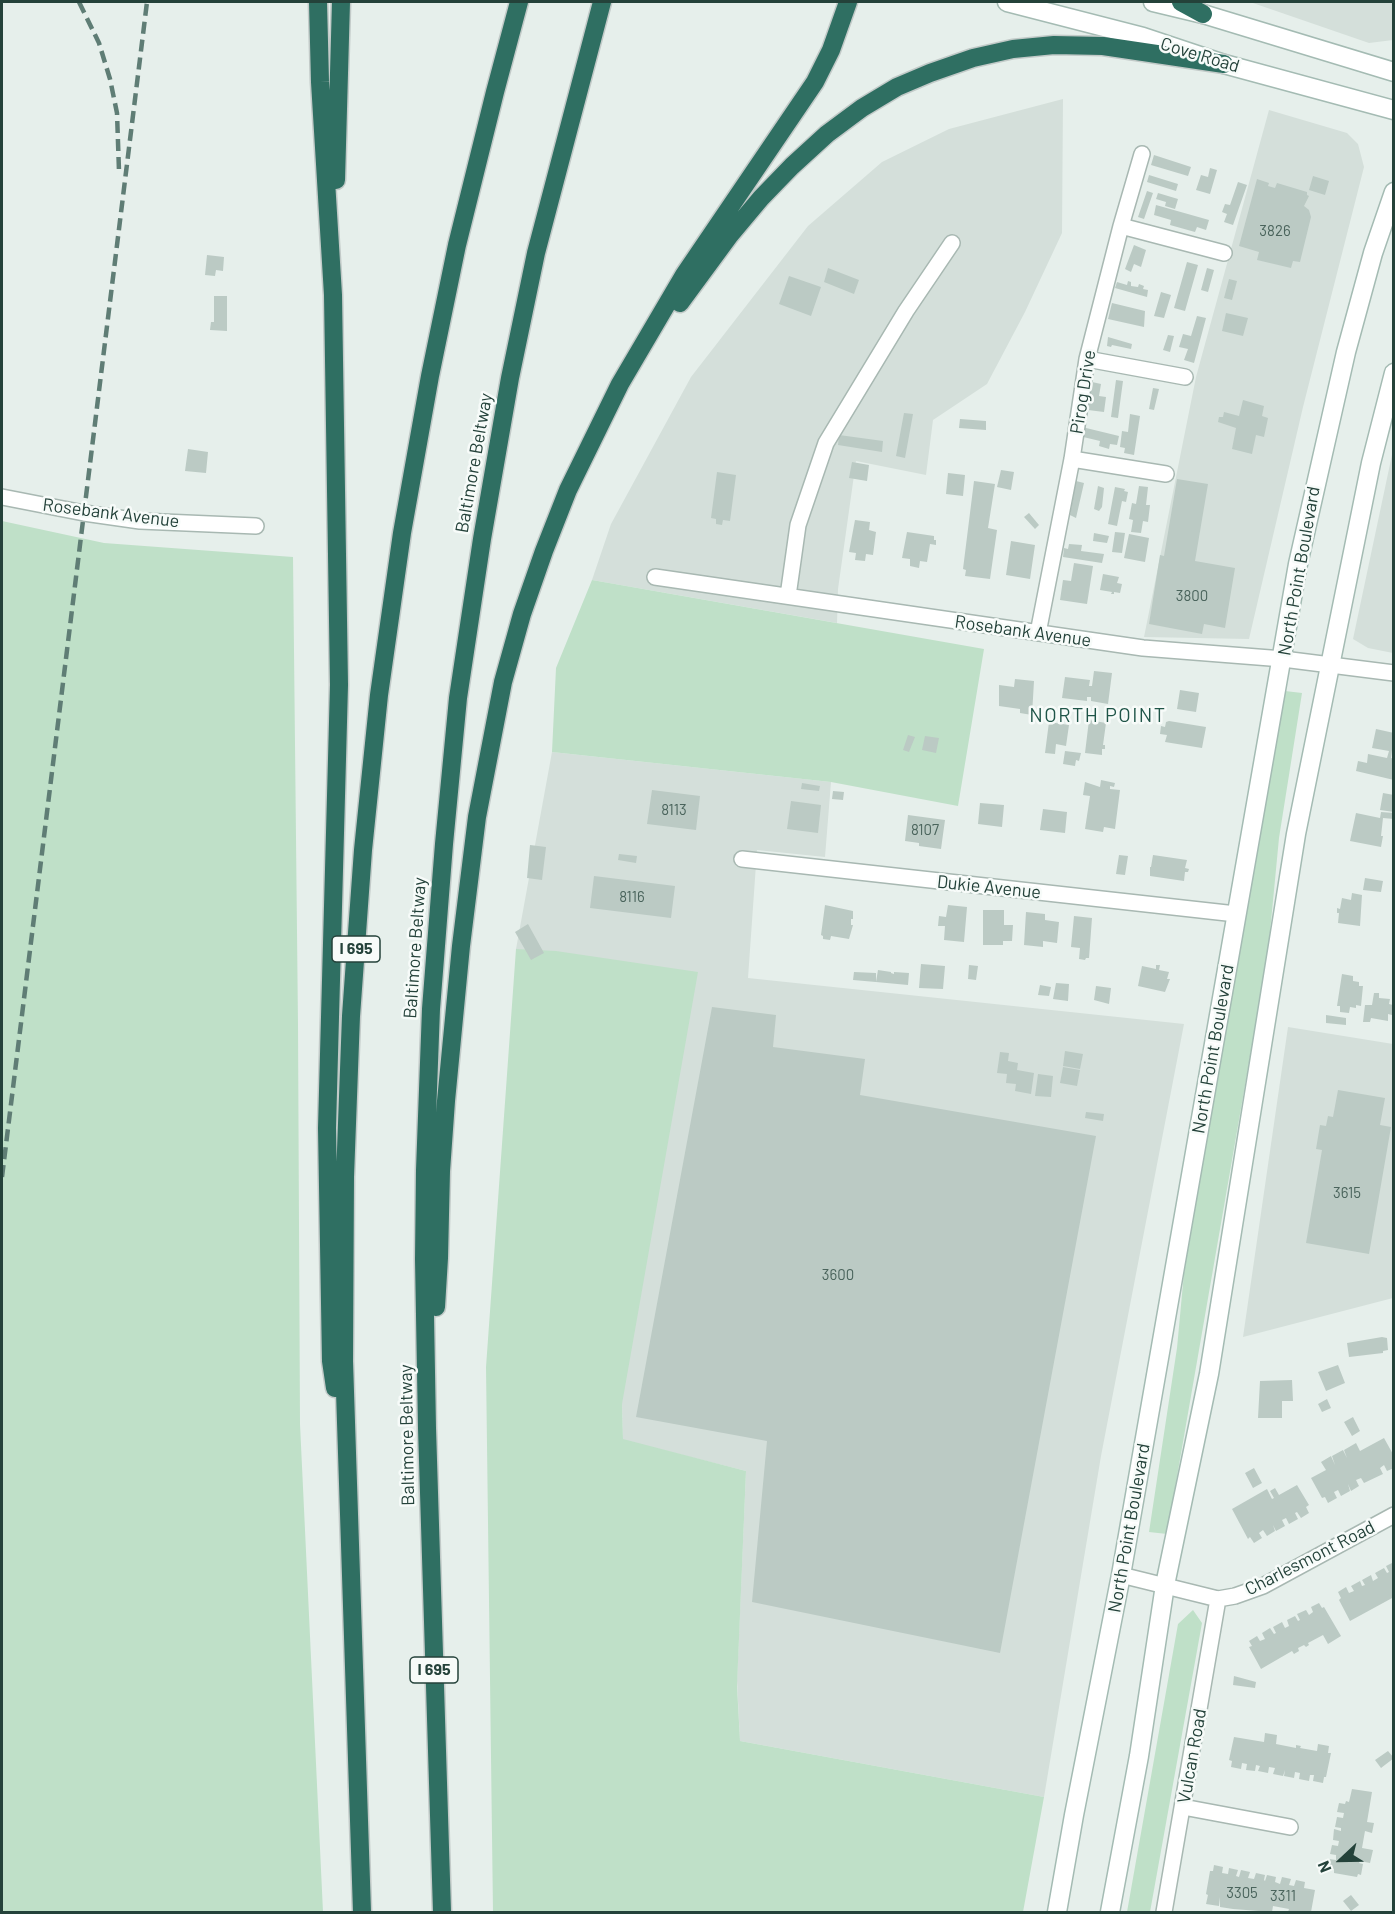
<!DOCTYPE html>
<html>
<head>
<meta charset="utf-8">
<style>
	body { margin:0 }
	#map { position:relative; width:1395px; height:1914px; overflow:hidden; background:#e6efeb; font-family:Barlow,sans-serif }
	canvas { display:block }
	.frame { position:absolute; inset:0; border:3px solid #24423a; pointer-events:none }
	.north { position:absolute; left:1311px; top:1830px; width:60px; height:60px; -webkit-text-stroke:4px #f7fbf9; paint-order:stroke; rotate:248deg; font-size:16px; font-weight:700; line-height:24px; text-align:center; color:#24423a }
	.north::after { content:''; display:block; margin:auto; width:21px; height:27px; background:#24423a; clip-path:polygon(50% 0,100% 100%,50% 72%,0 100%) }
</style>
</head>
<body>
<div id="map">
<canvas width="1395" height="1914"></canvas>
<div class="frame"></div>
<div class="north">N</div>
</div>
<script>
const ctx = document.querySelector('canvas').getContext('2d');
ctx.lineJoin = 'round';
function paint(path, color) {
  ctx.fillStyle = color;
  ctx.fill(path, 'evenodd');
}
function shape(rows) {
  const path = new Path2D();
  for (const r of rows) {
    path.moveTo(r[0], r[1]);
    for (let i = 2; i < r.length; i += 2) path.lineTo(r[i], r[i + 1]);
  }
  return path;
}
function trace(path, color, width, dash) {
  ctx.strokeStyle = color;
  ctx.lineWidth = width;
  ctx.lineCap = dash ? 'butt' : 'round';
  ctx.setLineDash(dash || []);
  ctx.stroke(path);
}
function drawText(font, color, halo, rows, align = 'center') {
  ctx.font = font + ' Barlow,sans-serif';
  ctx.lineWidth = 5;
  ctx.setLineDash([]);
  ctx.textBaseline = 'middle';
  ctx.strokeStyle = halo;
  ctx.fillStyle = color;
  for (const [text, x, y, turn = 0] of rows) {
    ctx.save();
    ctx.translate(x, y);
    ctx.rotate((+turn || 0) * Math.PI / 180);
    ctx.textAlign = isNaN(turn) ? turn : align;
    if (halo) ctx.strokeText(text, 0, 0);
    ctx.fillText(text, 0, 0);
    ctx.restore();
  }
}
const built = shape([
	[1250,2,1393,2,1393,40,1369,43],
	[1063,99,1062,233,1025,312,987,384,933,420,926,475,856,461,838,589,837,623,592,580,611,524,691,377,808,226,882,162,949,129],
	[1269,110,1347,133,1358,144,1364,167,1303,407,1249,639,1144,637,1196,377],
	[1393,450,1393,653,1368,648,1353,639],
	[552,752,831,782,825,857,757,850,748,978,1184,1024,1101,1456,1044,1797,740,1741,737,1681,746,1471,623,1440,622,1404,516,949],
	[1288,1027,1393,1044,1393,1298,1243,1337]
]);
const green = shape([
	[2,521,104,543,293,557,298,1025,300,1424,323,1912,2,1912],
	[592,580,984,649,958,806,831,782,552,752,556,668],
	[1285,691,1302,693,1279,838,1268,953,1167,1534,1149,1532,1177,1348,1184,1273],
	[516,949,556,951,698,972,622,1404,623,1439,746,1471,737,1686,740,1741,1044,1797,1023,1912,493,1912,486,1367],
	[1193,1610,1202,1623,1150,1912,1127,1912,1178,1624]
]);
const building = shape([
	[1154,155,1191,167,1188,176,1151,165],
	[1210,168,1217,170,1210,194,1196,190,1201,175,1208,177],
	[1149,175,1178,184,1176,191,1147,182],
	[1313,176,1329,181,1325,195,1309,190],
	[1257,179,1269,183,1268,186,1275,188,1277,183,1307,192,1307,195,1309,196,1304,206,1309,210,1311,217,1300,262,1293,261,1291,268,1257,260,1259,252,1239,246],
	[1238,182,1247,185,1233,225,1224,222,1227,214,1222,212,1225,204,1230,205],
	[1147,191,1153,193,1144,219,1138,217],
	[1158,193,1178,199,1175,209,1165,206,1166,202,1156,199],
	[1156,205,1209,220,1206,230,1197,227,1195,232,1170,225,1171,220,1154,215],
	[1134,245,1146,250,1141,267,1134,264,1131,272,1125,269],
	[207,255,224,257,223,271,216,270,215,276,205,275],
	[1187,262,1198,265,1185,311,1174,308],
	[828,268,859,280,854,294,824,282],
	[1207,268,1214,270,1208,292,1201,290],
	[789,276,821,287,811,316,779,304],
	[1229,279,1237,281,1232,300,1224,298],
	[1128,281,1131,282,1131,286,1138,287,1139,284,1144,286,1143,289,1148,290,1147,297,1115,288,1117,282,1127,285],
	[1161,292,1171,295,1164,318,1154,316],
	[214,296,227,296,227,331,210,330,211,322,214,322],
	[1112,303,1145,311,1144,327,1108,319],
	[1226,313,1248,318,1243,336,1222,331],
	[1197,316,1206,318,1194,363,1184,360,1188,349,1179,347,1183,334,1191,336],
	[1168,335,1174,336,1170,352,1163,350],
	[1108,337,1132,344,1131,349,1112,345,1111,347,1107,346],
	[1116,380,1123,381,1118,418,1111,417],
	[1092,382,1101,384,1099,396,1106,397,1104,412,1088,410],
	[1153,388,1159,389,1154,410,1149,409],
	[1243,400,1264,406,1262,416,1268,418,1264,437,1256,435,1252,454,1232,449,1236,428,1218,422,1219,417,1223,417,1224,412,1239,416],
	[904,413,913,414,905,458,896,456],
	[1130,414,1140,416,1134,455,1124,453,1125,448,1120,447,1122,431,1128,432],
	[960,419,986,421,986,430,959,428],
	[1082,427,1119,436,1117,445,1110,444,1109,449,1099,446,1100,441,1079,436],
	[839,435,883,441,882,452,838,445],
	[188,449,208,452,206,473,185,471],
	[852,462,869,465,867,481,849,478],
	[1001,470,1014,472,1011,490,997,487],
	[717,472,736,475,730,521,723,520,722,525,716,524,716,519,711,518],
	[948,473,965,475,963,496,946,494],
	[1177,479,1208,484,1195,561,1235,568,1225,628,1204,624,1202,634,1149,624,1160,555,1164,556],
	[974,481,995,484,988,528,997,530,990,579,965,576,966,570,963,569],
	[1076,481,1084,483,1076,518,1070,515],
	[1098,486,1104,488,1102,507,1099,511,1094,509],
	[1139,486,1148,487,1146,505,1150,505,1148,522,1143,521,1141,533,1131,532,1133,520,1129,519,1132,503,1136,504],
	[1115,487,1125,489,1124,491,1128,492,1126,502,1122,501,1117,526,1108,524],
	[1029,513,1039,525,1035,529,1024,517],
	[855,520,870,522,869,530,876,532,873,555,866,554,865,561,855,560,856,553,849,552],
	[907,532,934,536,934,540,936,540,936,545,930,544,927,562,920,561,919,568,910,566,910,559,902,558],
	[1115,532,1125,533,1122,553,1112,552],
	[1094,533,1109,536,1107,543,1093,541],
	[1129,534,1149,538,1145,562,1124,558],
	[1011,541,1035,545,1030,579,1006,575],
	[1069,544,1082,545,1081,551,1104,554,1102,563,1063,557,1064,548,1068,549],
	[1074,563,1093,566,1087,604,1060,600,1063,580,1071,581],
	[1103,574,1119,577,1117,583,1122,584,1120,593,1114,592,1114,594,1111,594,1112,592,1100,590],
	[1094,671,1112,673,1108,704,1091,701,1091,697,1087,697,1087,701,1062,698,1065,677,1090,680,1089,686,1092,686],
	[1015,679,1034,681,1032,715,1020,713,1020,709,999,706,999,685,1014,687],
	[1180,690,1199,693,1196,712,1177,709],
	[1089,720,1106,723,1103,745,1105,745,1105,749,1102,749,1102,755,1085,753],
	[1169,721,1206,727,1202,748,1165,742,1167,735,1160,734,1161,726,1165,727,1166,722],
	[1049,722,1069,725,1066,746,1056,744,1055,754,1045,753],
	[1376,729,1394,733,1391,758,1394,759,1394,780,1356,771,1358,761,1367,763,1368,754,1387,758,1389,751,1372,748],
	[908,735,915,737,909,752,903,750],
	[925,736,939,738,936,753,922,750],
	[1065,751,1081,753,1079,761,1076,760,1075,766,1063,764],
	[1101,780,1115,783,1114,787,1110,786,1110,789,1120,790,1115,829,1104,827,1103,832,1085,829,1090,796,1083,795,1085,782,1100,787],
	[802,783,820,786,819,791,801,789],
	[652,790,700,796,696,830,647,824],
	[833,791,844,792,843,800,832,799],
	[1383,793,1394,795,1394,812,1380,810],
	[791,801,821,805,818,833,787,829],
	[980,803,1004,805,1002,827,978,824],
	[1043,809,1067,812,1065,833,1040,830],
	[1381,812,1394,813,1394,819,1383,818,1381,836,1383,836,1381,847,1350,841,1356,813,1380,818],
	[908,815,945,820,941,849,919,846,919,843,905,841],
	[530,845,546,847,542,880,527,878],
	[619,854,637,856,636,863,618,860],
	[1119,855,1128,856,1125,875,1116,874],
	[1153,855,1187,860,1185,868,1189,869,1188,872,1185,872,1184,881,1150,876,1150,867,1151,867],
	[594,876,675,886,671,918,590,908],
	[1365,878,1383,881,1381,892,1363,890],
	[1352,893,1362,895,1360,926,1338,923,1339,913,1337,913,1337,908,1340,909,1342,898,1351,900],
	[825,905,853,911,853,919,851,919,851,925,853,925,849,939,831,936,830,940,823,939,823,936,821,935],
	[948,905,967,907,964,942,944,940,945,926,938,926,939,916,946,917],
	[983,910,1004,910,1004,925,1013,925,1012,941,1003,941,1003,945,983,945],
	[1026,912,1045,914,1045,920,1059,922,1057,943,1043,941,1043,947,1024,945],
	[1074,916,1092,918,1089,958,1086,958,1085,960,1079,959,1080,948,1071,947],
	[528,924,544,953,531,960,515,932],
	[921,964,945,966,943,989,919,988],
	[969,965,978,966,976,980,968,979],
	[1156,965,1160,965,1159,970,1169,972,1167,979,1170,979,1165,992,1138,986,1142,966,1156,969],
	[878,970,891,972,891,973,894,974,894,972,909,973,908,985,876,982],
	[854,972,876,973,876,982,853,980],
	[1342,974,1353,976,1353,981,1359,982,1359,986,1363,986,1361,1006,1356,1005,1356,1008,1350,1007,1349,1013,1340,1012,1340,1006,1337,1006],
	[1056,983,1069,984,1068,1001,1053,999],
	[1040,985,1051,987,1049,996,1038,995],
	[1096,986,1111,988,1109,1004,1094,1000],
	[1374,993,1379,993,1379,998,1390,999,1389,1004,1393,1005,1392,1015,1388,1014,1388,1021,1371,1018,1370,1022,1363,1022,1365,1005,1372,1005],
	[712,1007,776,1015,773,1047,865,1059,860,1095,1096,1136,1000,1653,752,1602,767,1441,636,1417],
	[1326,1015,1346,1018,1346,1025,1326,1023],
	[1065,1051,1083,1054,1080,1069,1063,1066],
	[1000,1052,1009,1053,1008,1061,1018,1063,1017,1070,1034,1073,1031,1094,1015,1091,1016,1084,1006,1083,1007,1074,997,1073],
	[1063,1067,1080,1070,1077,1086,1060,1083],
	[1038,1074,1053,1076,1051,1097,1035,1096],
	[1338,1090,1385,1098,1380,1125,1391,1127,1369,1254,1306,1243,1322,1150,1316,1149,1320,1125,1326,1126,1328,1116,1333,1117],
	[1086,1112,1104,1114,1103,1121,1085,1118],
	[1382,1337,1387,1338,1388,1350,1383,1351,1383,1353,1349,1357,1347,1343],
	[1338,1365,1345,1383,1326,1391,1318,1372],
	[1292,1380,1293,1401,1282,1401,1282,1418,1258,1418,1260,1381],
	[1327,1399,1331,1408,1322,1412,1318,1404],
	[1353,1417,1360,1431,1352,1436,1344,1422],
	[1384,1438,1394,1456,1394,1468,1387,1471,1384,1465,1380,1468,1383,1474,1364,1483,1361,1478,1356,1480,1359,1486,1351,1491,1348,1484,1350,1491,1341,1496,1338,1490,1334,1492,1337,1498,1328,1503,1325,1497,1322,1498,1311,1478,1326,1470,1321,1462,1331,1456,1335,1465,1332,1456,1343,1450,1347,1458,1344,1450,1356,1443,1360,1451],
	[1254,1468,1262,1483,1253,1488,1245,1473],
	[1297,1485,1309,1505,1306,1507,1309,1513,1301,1518,1297,1512,1295,1513,1298,1519,1289,1524,1286,1518,1282,1520,1285,1526,1276,1531,1273,1525,1275,1531,1267,1536,1263,1530,1259,1533,1262,1538,1254,1543,1250,1537,1248,1539,1232,1509,1267,1489,1272,1499,1274,1498,1270,1491,1275,1488,1279,1495],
	[1394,1562,1394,1597,1350,1621,1339,1600,1341,1598,1338,1592,1346,1587,1349,1593,1354,1591,1351,1586,1360,1581,1362,1586,1365,1585,1362,1580,1371,1575,1373,1581,1378,1578,1375,1573,1384,1568,1387,1573,1389,1572,1386,1566],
	[1319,1603,1322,1608,1324,1607,1341,1636,1328,1644,1323,1635,1308,1643,1309,1645,1306,1647,1304,1645,1298,1648,1299,1651,1294,1654,1292,1651,1261,1669,1249,1647,1252,1646,1249,1641,1257,1636,1260,1641,1265,1639,1262,1633,1270,1628,1274,1634,1276,1633,1273,1627,1282,1622,1285,1628,1289,1626,1287,1620,1295,1616,1298,1621,1300,1620,1297,1614,1306,1610,1309,1615,1313,1612,1311,1607],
	[1234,1676,1256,1682,1255,1688,1233,1685],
	[1265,1733,1277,1735,1276,1744,1296,1748,1296,1745,1301,1746,1300,1748,1317,1751,1318,1744,1329,1746,1328,1753,1331,1753,1326,1777,1324,1777,1323,1783,1313,1781,1314,1775,1310,1775,1309,1781,1299,1779,1300,1773,1295,1772,1294,1778,1284,1776,1285,1770,1283,1776,1273,1774,1275,1768,1269,1767,1268,1773,1258,1771,1260,1766,1256,1765,1255,1771,1246,1770,1247,1764,1242,1763,1241,1769,1231,1767,1232,1761,1229,1760,1234,1737,1264,1742],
	[1388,1751,1394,1758,1381,1768,1375,1760],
	[1352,1789,1372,1792,1367,1822,1374,1823,1372,1833,1365,1831,1362,1848,1373,1850,1370,1863,1360,1861,1359,1863,1363,1864,1361,1875,1358,1874,1357,1877,1334,1873,1334,1869,1327,1868,1329,1859,1336,1860,1336,1855,1330,1854,1332,1845,1338,1846,1339,1841,1333,1840,1334,1829,1341,1831,1341,1828,1335,1827,1337,1817,1343,1818,1344,1813,1337,1812,1339,1803,1345,1804,1346,1801,1349,1802],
	[1214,1865,1223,1867,1222,1873,1228,1874,1229,1868,1238,1870,1236,1876,1239,1877,1241,1870,1250,1872,1248,1878,1254,1879,1256,1873,1265,1875,1264,1880,1265,1881,1267,1875,1276,1877,1275,1882,1280,1884,1282,1877,1291,1879,1289,1885,1294,1886,1296,1880,1305,1882,1304,1888,1315,1890,1311,1912,1288,1912,1289,1909,1273,1906,1272,1912,1233,1909,1220,1907,1220,1897,1219,1906,1206,1904,1208,1895,1206,1894,1210,1871,1213,1871],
	[1351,1895,1359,1905,1351,1911,1343,1901]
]);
const minor = shape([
	[1121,226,1224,253],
	[1087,359,1185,377],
	[1072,459,1166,474],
	[2,497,84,513,140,521,256,526],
	[655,577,1143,648,1283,659,1394,673],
	[788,596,798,525,826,443,906,311,952,243],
	[1038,633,1072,459,1087,359,1121,226,1142,154],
	[742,859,1236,914],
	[1121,1575,1218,1599,1235,1596,1263,1586,1394,1515],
	[1183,1807,1290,1827],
	[1164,1912,1218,1599]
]);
const secondary = shape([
	[1007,2,1143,37,1224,64,1394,110],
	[1153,2,1203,14,1394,72],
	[1057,1912,1074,1815,1121,1575,1298,564,1346,352,1373,253,1394,192],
	[1110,1912,1139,1756,1165,1585,1209,1374,1296,834,1371,463,1394,373]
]);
const motorway = shape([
	[318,2,320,82,333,295,339,685,327,1128,331,1361,335,1388],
	[1181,2,1203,14],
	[336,180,341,2],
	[680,303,730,235,761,198,792,166,827,134,862,108,897,87,930,73,973,58,1013,49,1054,45,1103,46,1224,64],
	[436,1307,439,1258,441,1171,446,1101,461,946,477,817,503,682,522,614,544,551,568,490,620,384,684,275,815,82,831,50,848,2],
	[362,1912,344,1361,345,1177,351,1016,363,850,379,695,402,533,430,376,457,245,495,92,519,2],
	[442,1912,427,1428,424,1259,425,1170,431,1009,444,844,458,698,482,539,510,378,536,253,602,2]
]);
const rail = shape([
	[79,2,99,43,110,79,117,113,119,171],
	[2,1177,147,2]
]);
const numberNames = [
	["3826",1275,231],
	["3800",1192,596],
	["8113",674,810],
	["8107",925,830],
	["8116",632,897],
	["3615",1347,1193],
	["3600",838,1275],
	["3305",1242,1893],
	["3311",1283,1896]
];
const shields = [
	[356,949,48],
	[434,1670,48]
];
const shieldNames = [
	["I 695",356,949],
	["I 695",434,1670]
];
const streetNames = [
	["Cove Road",1200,55,17],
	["Pirog Drive",1083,392,-81],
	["Baltimore Beltway",474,463,-80],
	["Rosebank Avenue",111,513,7],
	["North Point Boulevard",1299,571,-80],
	["Rosebank Avenue",1023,631,8],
	["Dukie Avenue",989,887,6],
	["Baltimore Beltway",415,948,-86],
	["North Point Boulevard",1213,1049,-80],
	["Baltimore Beltway",407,1435,-91],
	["North Point Boulevard",1129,1528,-80],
	["Charlesmont Road",1310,1558,-27],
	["Vulcan Road",1192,1756,-80]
];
const neighbourhoodNames = [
	["NORTH POINT",1098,715]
];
paint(built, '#d4dfda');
paint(green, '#bfe0c8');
paint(building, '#bbcac4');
trace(minor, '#a8b8b2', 18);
trace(secondary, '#a4bbb3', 21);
trace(motorway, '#c2cac8', 21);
trace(minor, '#fff', 15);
trace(secondary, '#fff', 18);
trace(motorway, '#2f6f62', 18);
trace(rail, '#5f7d75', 4.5, [12, 6]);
drawText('15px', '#4a645c', null, numberNames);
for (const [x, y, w] of shields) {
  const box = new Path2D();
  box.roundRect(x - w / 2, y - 13, w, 26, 4.5);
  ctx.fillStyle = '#f7fbf9';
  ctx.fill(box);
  trace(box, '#24423a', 1.5);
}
drawText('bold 16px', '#24423a', null, shieldNames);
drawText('18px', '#24423a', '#f7fbf9', streetNames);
ctx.letterSpacing = '1.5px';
drawText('20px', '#1f5548', '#f7fbf9', neighbourhoodNames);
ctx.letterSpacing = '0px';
</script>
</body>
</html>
